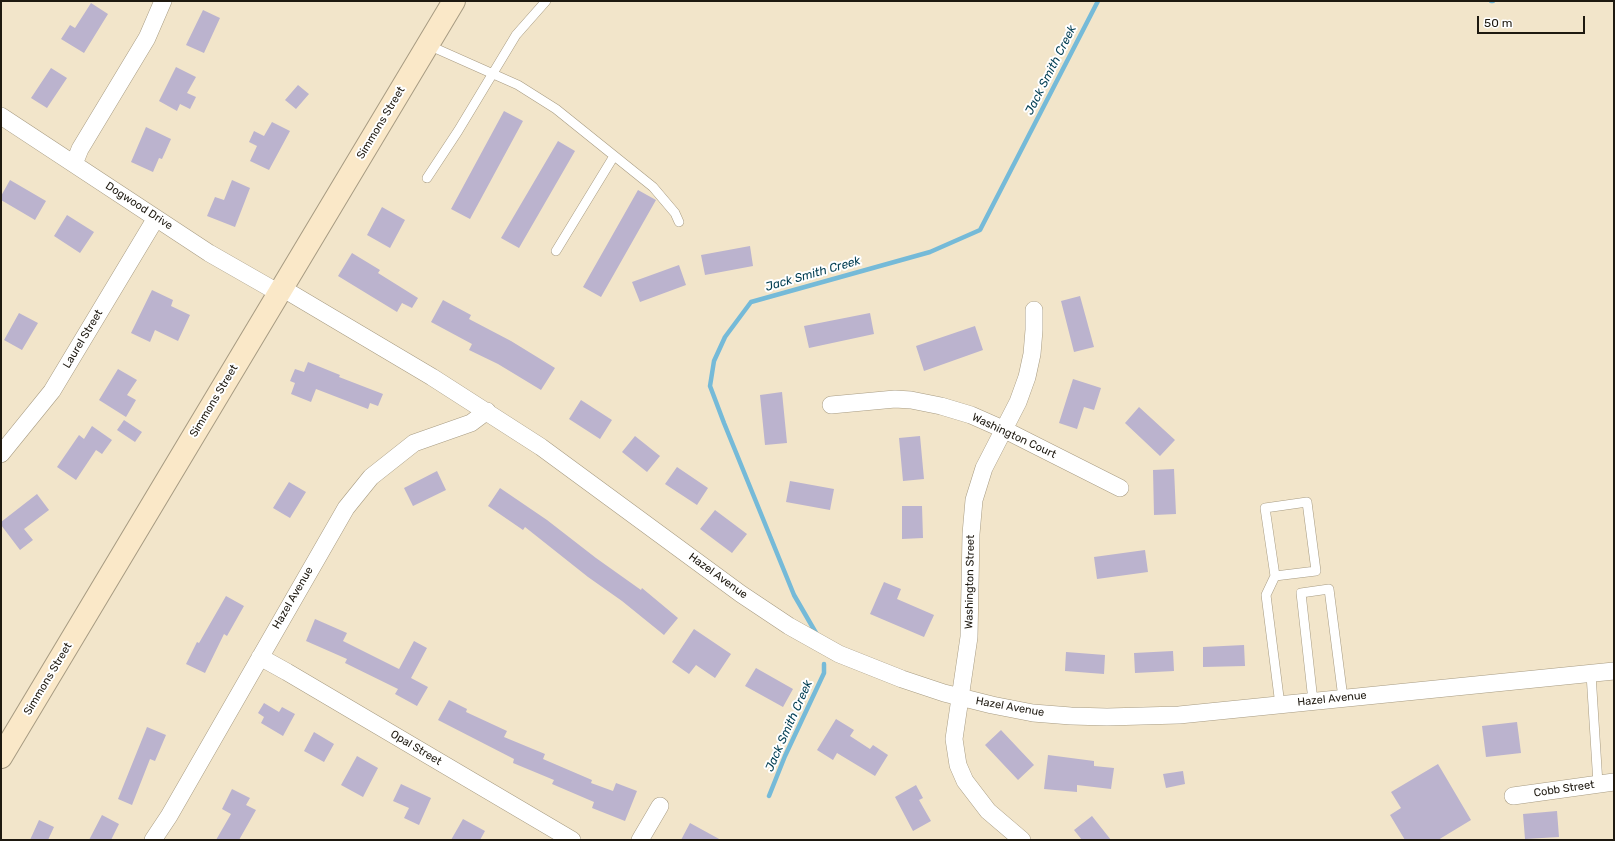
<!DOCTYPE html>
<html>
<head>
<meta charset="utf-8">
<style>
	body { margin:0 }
	#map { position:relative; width:1615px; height:841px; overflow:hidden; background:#f2e5ca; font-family:Rubik,sans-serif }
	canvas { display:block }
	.frame { position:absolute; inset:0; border:2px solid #1e1910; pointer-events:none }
	.scale { position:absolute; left:1477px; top:16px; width:108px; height:18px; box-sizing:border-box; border:2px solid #1e1910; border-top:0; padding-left:5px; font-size:12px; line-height:14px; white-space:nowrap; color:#1e1910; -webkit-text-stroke:3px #fff; paint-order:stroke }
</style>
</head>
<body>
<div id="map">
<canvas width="1615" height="841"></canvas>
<div class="frame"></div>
<div class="scale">50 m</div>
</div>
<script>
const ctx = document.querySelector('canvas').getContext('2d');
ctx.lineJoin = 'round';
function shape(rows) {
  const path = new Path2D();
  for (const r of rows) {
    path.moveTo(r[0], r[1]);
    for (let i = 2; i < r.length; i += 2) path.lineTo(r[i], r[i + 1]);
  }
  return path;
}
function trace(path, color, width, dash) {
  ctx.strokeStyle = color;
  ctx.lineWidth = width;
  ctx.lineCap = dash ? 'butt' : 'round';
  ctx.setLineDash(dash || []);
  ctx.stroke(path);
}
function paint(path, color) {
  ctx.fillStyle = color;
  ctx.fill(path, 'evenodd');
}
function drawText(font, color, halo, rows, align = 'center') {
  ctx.font = font + ' Rubik,sans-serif';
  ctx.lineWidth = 4;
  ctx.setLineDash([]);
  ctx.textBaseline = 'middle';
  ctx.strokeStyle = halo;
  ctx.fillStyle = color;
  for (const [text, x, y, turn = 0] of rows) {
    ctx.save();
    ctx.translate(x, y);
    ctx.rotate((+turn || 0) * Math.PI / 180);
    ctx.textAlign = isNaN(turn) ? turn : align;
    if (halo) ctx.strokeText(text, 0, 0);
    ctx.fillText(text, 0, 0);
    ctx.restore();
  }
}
const stream = shape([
	[1491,1,1493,1],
	[816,633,794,595,724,423,710,386,714,361,725,337,751,302,930,252,980,230,1098,1],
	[769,796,785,756,824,673,824,664]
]);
const building = shape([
	[91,3,108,14,84,53,61,39,70,25,75,28],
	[203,10,220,18,204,53,186,45],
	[176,67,196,77,187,93,196,97,190,109,180,104,177,111,159,101],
	[51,68,67,78,47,108,31,98],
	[298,85,309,94,296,109,285,100],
	[504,111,523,121,470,219,451,209],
	[272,122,290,131,269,170,250,161,257,146,249,142,254,131,264,136],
	[146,127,171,139,162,159,159,158,153,172,131,162],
	[558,141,575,151,519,248,501,238],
	[10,180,46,201,35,220,1,200,1,196],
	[232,180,250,188,235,227,207,216,215,197,224,200],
	[638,190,656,200,601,297,583,287],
	[382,207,405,220,390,248,367,235],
	[67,215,94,232,80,253,54,236],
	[750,246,753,266,705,275,701,255],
	[352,253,380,270,378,273,418,298,412,308,402,303,397,312,338,276],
	[679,265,686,285,640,302,632,282],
	[152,290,173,300,171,306,190,315,178,341,155,330,150,342,131,333],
	[1080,296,1094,347,1074,352,1061,301],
	[443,300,471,315,469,319,511,341,555,368,541,390,498,364,469,350,472,344,431,322],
	[19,313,38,323,22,350,4,340],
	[870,313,874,334,809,348,804,326],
	[975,326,983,350,924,371,916,346],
	[308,362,340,375,339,377,383,394,378,406,370,403,368,409,316,389,311,402,291,394,295,383,290,381,295,369,304,372],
	[118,369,137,380,127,395,136,400,126,417,99,400],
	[1073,379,1101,388,1094,410,1084,407,1077,429,1059,423],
	[782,392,787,443,765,445,760,395],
	[581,400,612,420,600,439,569,419],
	[1139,407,1175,440,1160,456,1125,423],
	[124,420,142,432,135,442,117,430],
	[92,426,112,440,102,454,96,450,76,480,57,467,79,435,84,439],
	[635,436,660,456,647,472,622,452],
	[920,436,924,479,903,481,899,438],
	[677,467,708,488,697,505,665,484],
	[1174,469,1176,514,1154,515,1153,470],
	[437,471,446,490,413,506,404,488],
	[790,481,834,489,830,510,786,502],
	[289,482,306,492,290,518,273,508],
	[500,488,547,520,596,558,641,590,642,588,678,618,664,635,622,601,588,577,525,527,523,530,488,506],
	[37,494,49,510,24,529,33,540,20,550,1,525,1,522],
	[902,506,922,506,923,538,902,539],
	[715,510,747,534,732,553,700,529],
	[1145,550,1148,572,1097,579,1094,557],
	[884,582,901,589,897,599,934,615,924,637,870,614],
	[226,596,244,606,227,636,224,634,205,673,186,664,197,642,199,643],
	[315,619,347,633,343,641,399,669,414,641,427,648,411,678,428,687,417,706,395,694,398,689,345,663,347,659,306,641],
	[694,629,731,654,715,678,696,665,689,674,672,662],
	[1244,645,1245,666,1203,667,1203,647],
	[1173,651,1174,671,1135,673,1134,653],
	[1066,652,1105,655,1104,674,1065,671],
	[756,668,793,689,783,707,745,686],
	[449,700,467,709,466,712,507,731,504,737,545,754,543,759,592,780,591,783,613,791,616,783,637,791,625,821,592,808,594,802,552,784,554,780,513,763,514,759,438,720],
	[264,703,279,712,282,707,295,714,283,736,261,723,264,717,258,713],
	[836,719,854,730,850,736,870,749,873,745,888,755,875,776,837,753,833,760,817,750],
	[1517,722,1521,753,1486,757,1482,726],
	[147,727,166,735,155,761,150,759,132,805,118,799],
	[1001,730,1034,765,1018,780,985,745],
	[314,732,334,744,324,762,304,751],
	[1048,755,1094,761,1094,766,1114,768,1111,789,1077,785,1077,792,1044,789],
	[357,756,378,768,363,797,341,785],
	[1438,764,1471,820,1438,840,1405,840,1390,815,1401,808,1391,792],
	[1183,771,1185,784,1166,788,1163,774],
	[401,784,431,798,419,825,404,818,409,808,393,801],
	[916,785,923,798,919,800,931,821,913,831,895,797],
	[232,789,250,798,246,805,256,810,239,840,216,840,231,814,222,809],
	[1557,811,1559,837,1525,839,1523,814],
	[102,815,119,824,111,840,89,840],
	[1092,816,1111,840,1082,840,1074,830],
	[463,819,485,831,480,840,451,840],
	[39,820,54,827,48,840,30,840],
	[690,823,721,840,681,840]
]);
const lane = shape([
	[428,45,518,85,556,109,653,187,675,213,679,222],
	[427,178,458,131,516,35,546,1],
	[556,251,614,156],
	[1275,576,1265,508,1307,502,1316,571,1275,576,1266,595,1280,705],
	[1591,674,1598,784],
	[1313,701,1301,593,1329,589,1343,698]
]);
const street = shape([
	[1,116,209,253,279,293],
	[74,164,80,149,147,38,163,1],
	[282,288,432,377,541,447,741,594,789,626,839,654,902,679,944,693,992,705,1033,713,1071,716,1107,717,1179,715,1614,671],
	[831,405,895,399,911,400,941,406,971,415,1005,430,1120,488],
	[1,454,52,391,156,218],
	[260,657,287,672,572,840],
	[1513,796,1614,782],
	[153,840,169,816,346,508,371,477,414,443,471,423,487,411],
	[640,840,660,806],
	[1022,840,988,811,965,781,958,765,954,739,969,637,971,534,974,500,984,468,1018,402,1027,377,1032,354,1034,330,1034,310]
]);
const secondary = shape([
	[1,757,454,1]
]);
const streetNames = [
	["Simmons Street",381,123,-59],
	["Dogwood Drive",139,206,33],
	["Laurel Street",83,339,-59],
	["Simmons Street",214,401,-59],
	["Washington Court",1014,436,25],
	["Hazel Avenue",718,576,36],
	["Washington Street",970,582,-89],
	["Hazel Avenue",293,598,-60],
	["Simmons Street",48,679,-59],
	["Hazel Avenue",1332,699,-6],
	["Hazel Avenue",1010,707,10],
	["Opal Street",416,748,31],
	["Cobb Street",1564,789,-8]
];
const waterNames = [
	["Jack Smith Creek",1051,70,-63],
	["Jack Smith Creek",813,274,-16],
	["Jack Smith Creek",789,726,-66]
];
trace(stream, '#75bad8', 4.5);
paint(building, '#bbb3ce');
trace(lane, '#a79b82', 10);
trace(street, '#a79b82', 18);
trace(secondary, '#a79b82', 24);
trace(lane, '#fff', 9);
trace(street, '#fff', 17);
trace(secondary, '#fae8c8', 22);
drawText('11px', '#1e1910', '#fff', streetNames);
drawText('italic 12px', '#003d52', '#fff', waterNames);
</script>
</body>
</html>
